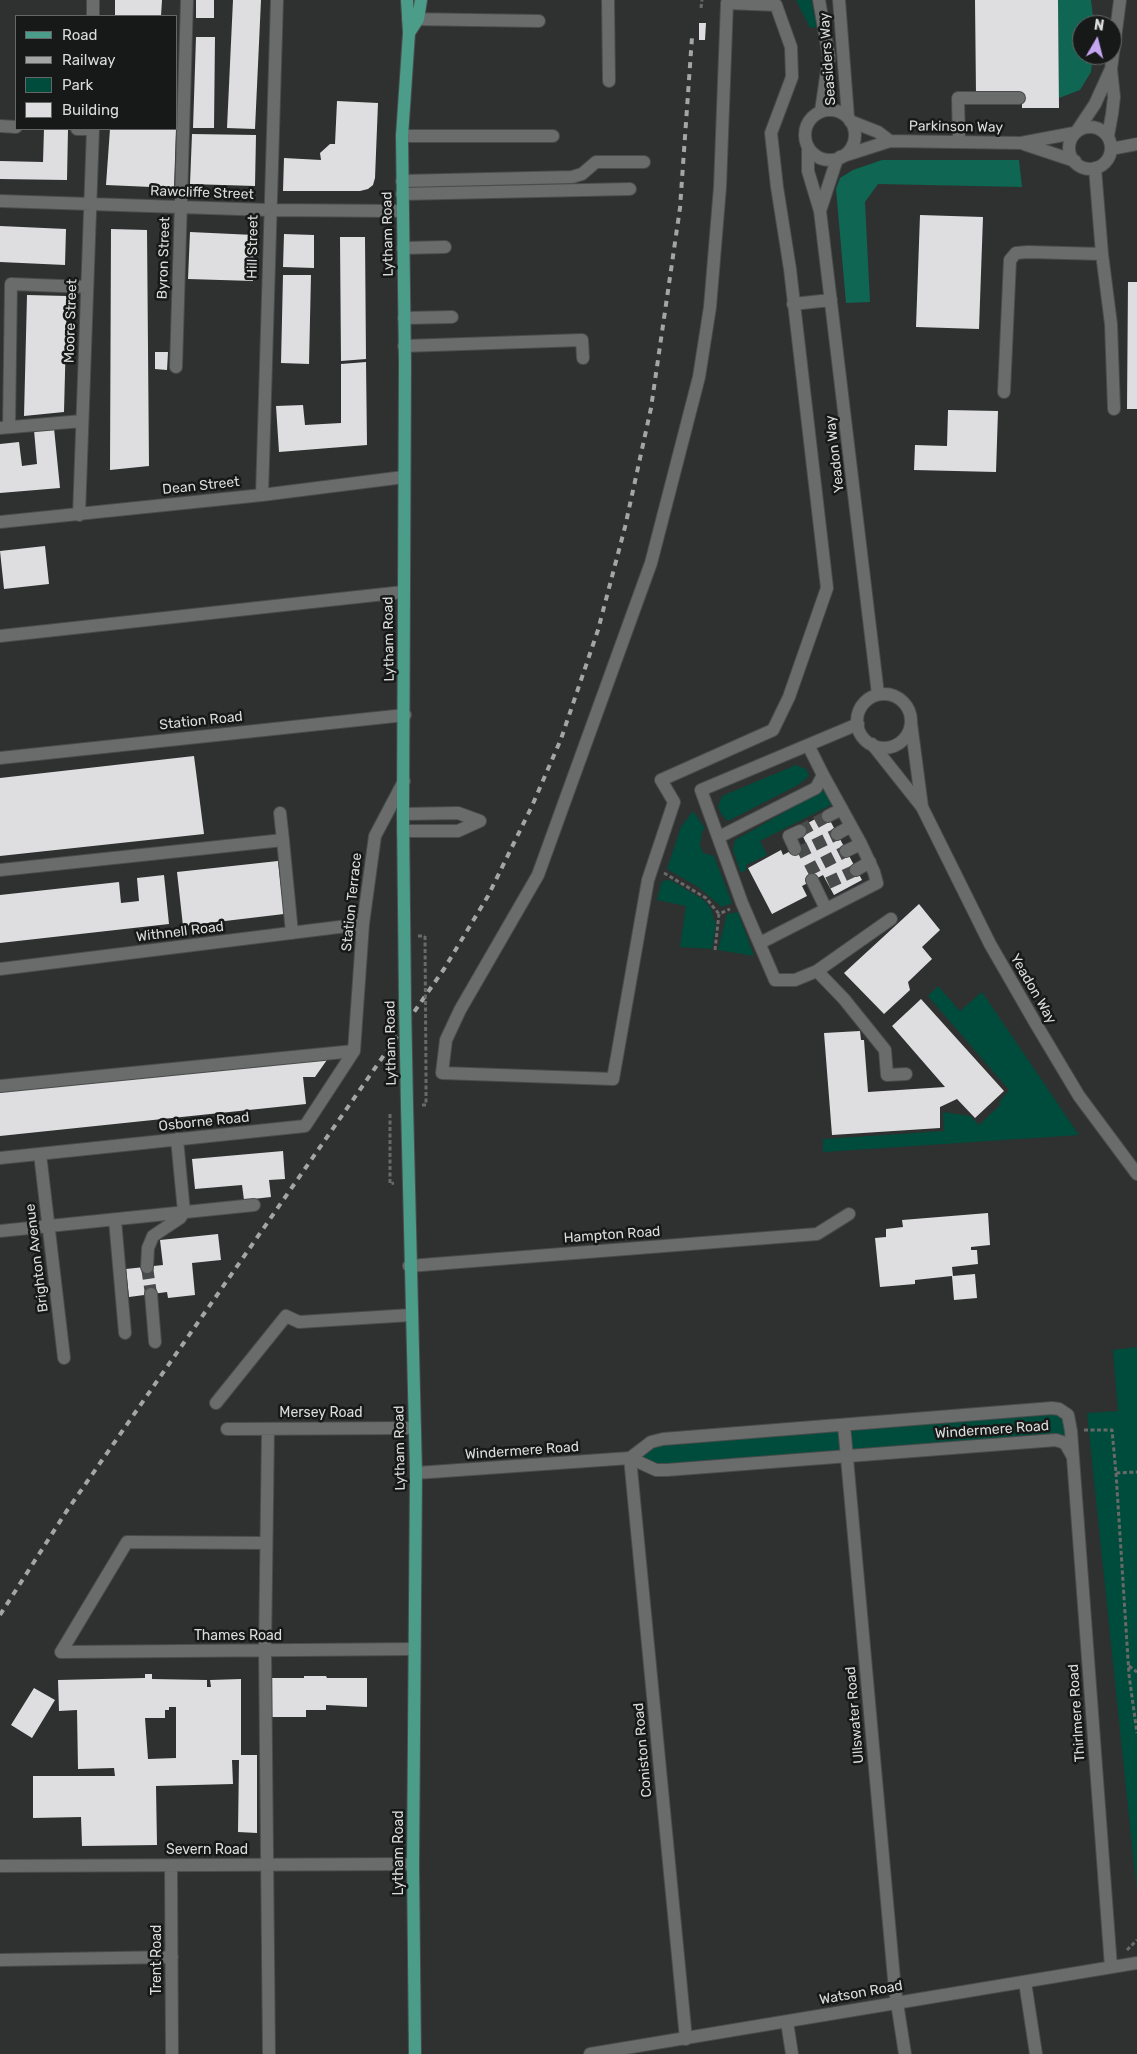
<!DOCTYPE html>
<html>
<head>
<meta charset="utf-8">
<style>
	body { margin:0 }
	#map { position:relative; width:1137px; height:2054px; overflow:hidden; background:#2e3130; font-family:Rubik,sans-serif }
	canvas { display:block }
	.legend { position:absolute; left:15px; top:15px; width:162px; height:115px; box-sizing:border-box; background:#171818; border:1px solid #656666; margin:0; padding:6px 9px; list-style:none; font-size:15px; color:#dadcdb }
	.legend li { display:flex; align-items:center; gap:10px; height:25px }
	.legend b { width:25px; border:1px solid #656666 }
	.north { position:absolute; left:1072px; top:15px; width:50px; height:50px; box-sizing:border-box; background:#171818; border:1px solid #656666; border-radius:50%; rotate:8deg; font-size:14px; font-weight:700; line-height:20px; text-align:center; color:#dadcdb }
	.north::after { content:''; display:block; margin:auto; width:18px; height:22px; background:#c5a6f1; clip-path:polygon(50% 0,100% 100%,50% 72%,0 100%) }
</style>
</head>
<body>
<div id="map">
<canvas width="1137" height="2054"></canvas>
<ul class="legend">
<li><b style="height:6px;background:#4b9c89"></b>Road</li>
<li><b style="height:6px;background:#a4a6a5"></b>Railway</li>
<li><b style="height:14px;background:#004c3c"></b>Park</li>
<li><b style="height:14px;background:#dedde0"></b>Building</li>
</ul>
<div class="north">N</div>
</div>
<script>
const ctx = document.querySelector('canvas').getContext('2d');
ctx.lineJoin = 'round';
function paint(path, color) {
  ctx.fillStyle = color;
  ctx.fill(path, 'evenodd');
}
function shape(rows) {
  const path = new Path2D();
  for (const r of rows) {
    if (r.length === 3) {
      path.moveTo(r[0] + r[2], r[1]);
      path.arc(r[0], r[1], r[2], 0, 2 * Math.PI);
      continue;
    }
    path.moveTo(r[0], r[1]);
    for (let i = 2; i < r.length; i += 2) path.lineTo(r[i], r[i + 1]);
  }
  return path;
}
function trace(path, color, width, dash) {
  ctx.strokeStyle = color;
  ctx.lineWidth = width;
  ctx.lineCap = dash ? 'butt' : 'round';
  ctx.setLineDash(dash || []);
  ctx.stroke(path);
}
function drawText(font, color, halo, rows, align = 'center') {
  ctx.font = font + ' Rubik,sans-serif';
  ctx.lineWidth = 5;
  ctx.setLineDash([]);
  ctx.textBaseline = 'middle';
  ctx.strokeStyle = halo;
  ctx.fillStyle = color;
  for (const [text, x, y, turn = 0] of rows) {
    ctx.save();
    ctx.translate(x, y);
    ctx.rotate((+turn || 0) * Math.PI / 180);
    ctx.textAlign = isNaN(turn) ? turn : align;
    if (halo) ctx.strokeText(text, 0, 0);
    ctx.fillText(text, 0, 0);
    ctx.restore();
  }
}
const green = shape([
	[796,0,811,0,817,27,810,28],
	[796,765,806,769,809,776,798,785,728,821,721,814,718,807,722,796],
	[824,790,829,792,833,802,831,805,760,841,767,855,746,865,746,870,741,873,733,850,735,840],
	[693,811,705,828,702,832,700,845,703,853,714,856,732,903,722,907,698,887,667,869,681,827],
	[670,880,704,900,711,909,716,925,712,949,680,947,686,906,657,900,662,881],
	[738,912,754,956,718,950,727,914],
	[938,986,960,1011,982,992,1079,1135,823,1152,823,1139,944,1131,943,1112,970,1116,979,1125,1001,1104,999,1102,1009,1090,928,996],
	[1137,1347,1137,1893,1087,1413,1118,1411,1113,1350],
	[1052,1408,1068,1415,1065,1444,667,1470,630,1458,646,1446]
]);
const forest = shape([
	[1058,0,1091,0,1094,25,1082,25,1082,55,1093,55,1091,72,1080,90,1059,98],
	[882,160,1019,160,1022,187,878,184,865,202,870,302,846,303,836,189,840,178,853,170]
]);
const building = shape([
	[115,0,162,0,161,16,115,16],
	[196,0,214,0,214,18,196,18],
	[233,0,261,0,255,129,227,128],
	[975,0,1058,0,1059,108,1022,108,1022,95,976,95],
	[699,23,706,23,705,40,699,40],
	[196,37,215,37,214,128,193,128],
	[337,101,378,103,375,178,373,185,368,189,360,191,283,191,284,158,321,160,320,153,330,144,335,144],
	[44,129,68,129,67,180,0,179,0,161,43,162],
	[110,129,176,129,174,188,106,185],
	[192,134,256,135,255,186,190,184],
	[920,215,983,217,979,329,916,327],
	[0,226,66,229,65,265,0,262],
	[111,229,147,230,149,466,110,470],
	[190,232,254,235,253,281,188,279],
	[284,234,314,235,314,268,283,267],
	[340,237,365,237,366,359,341,361],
	[283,275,311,275,309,364,281,363],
	[1128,282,1137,282,1137,409,1127,409],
	[27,295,67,296,64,412,24,416],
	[155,352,168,352,167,370,155,369],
	[366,362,367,445,279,452,276,406,303,405,305,425,341,423,341,364],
	[948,410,998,411,996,472,914,470,915,445,947,446],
	[54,428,60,488,0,493,0,444,19,442,22,466,37,464,34,430],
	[45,546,49,584,4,589,0,551],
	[194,756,204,834,0,856,0,778],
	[826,813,862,880,834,895,823,875,802,886,807,896,772,914,748,868,781,850,783,855,806,843,799,828],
	[278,861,284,914,183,926,177,872],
	[164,875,169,924,0,943,0,895,119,882,121,903,139,901,137,878],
	[919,904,940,930,922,947,932,959,908,982,910,990,884,1014,844,973],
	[921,999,1004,1091,975,1118,957,1099,940,1107,940,1128,832,1135,824,1033,860,1031,861,1040,864,1040,868,1092,945,1087,892,1026],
	[329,1057,315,1077,303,1077,306,1104,0,1136,0,1091],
	[283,1151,285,1179,269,1180,271,1197,244,1200,242,1185,195,1189,192,1159],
	[988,1213,990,1245,971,1247,971,1250,977,1250,978,1264,952,1267,953,1276,975,1274,977,1298,954,1300,952,1276,915,1280,915,1284,880,1287,875,1238,886,1237,886,1229,903,1227,902,1220],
	[218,1234,221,1260,192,1263,195,1295,168,1298,167,1292,129,1297,126,1269,163,1265,160,1240],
	[145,1674,152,1674,152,1679,207,1680,207,1687,211,1687,210,1680,241,1679,241,1755,257,1755,257,1833,238,1832,239,1760,232,1760,233,1784,156,1786,157,1845,82,1846,81,1817,33,1818,33,1776,115,1776,114,1768,78,1769,77,1710,59,1711,58,1680,145,1678],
	[169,1707,176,1707,176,1758,148,1759,145,1718,165,1718,165,1710,169,1710],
	[304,1676,326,1676,327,1678,367,1678,367,1707,326,1705,326,1710,306,1710,306,1717,268,1717,268,1678,304,1678],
	[34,1688,55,1700,32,1738,11,1725]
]);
const minorTunnel = shape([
	[800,831,828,816],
	[798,853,837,834],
	[807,871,846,851],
	[828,883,856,870],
	[147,1267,151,1294]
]);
const path = shape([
	[701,8,702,0],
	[664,873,706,898,719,914],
	[418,936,425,936],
	[715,950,719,914,730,909],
	[422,1105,426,1105,426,1077],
	[390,1114,390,1184,394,1183],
	[1084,1430,1112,1430,1116,1473,1137,1472],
	[1116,1473,1129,1675,1137,1733],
	[1129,1666,1137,1672],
	[1127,1950,1137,1940]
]);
const minor = shape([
	[93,0,93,16],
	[608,0,609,81],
	[819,0,829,57,821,111],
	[839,0,848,117],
	[727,3,776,5,791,47,792,77,771,133,777,187,790,269,827,588,789,697,773,730,661,780,674,802,648,880,613,1079,442,1073,446,1040,460,1010,538,875,651,563,699,377,710,307,720,187,727,3],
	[408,19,539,21],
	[830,135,25],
	[850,121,878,132,890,141],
	[0,126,16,127],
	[1090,148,21],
	[77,129,93,129],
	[1077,131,1095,104,1110,71],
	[402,136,553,136],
	[1108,136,1112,114,1114,97,1111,69,1120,0],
	[959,142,958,98,1019,98],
	[1024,144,1075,161],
	[808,147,808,171,820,211,878,694],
	[1111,149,1137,144],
	[840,157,890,141,1021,143,1074,133],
	[1095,168,1102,254,1111,324,1114,409],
	[402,181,572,177,582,174,596,162,644,162],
	[402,194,630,189],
	[0,201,269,210,402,211],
	[820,211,837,159],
	[403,248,445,247],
	[793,304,831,300],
	[404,318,452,317],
	[404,346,582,340,583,358],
	[176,367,187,0],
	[1004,392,1010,260,1016,253,1028,252,1102,254],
	[9,427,11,284,87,287],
	[0,428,82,421],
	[262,495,277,0],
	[79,515,93,129],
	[0,522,262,495,404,477],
	[0,636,403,592],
	[884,721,27],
	[911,723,922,807],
	[858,724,701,790,742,903,775,980,795,980,817,971,891,919],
	[872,744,922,807,990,944,1036,1024,1079,1096,1137,1174],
	[0,758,405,715],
	[280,813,283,840],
	[403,814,458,813,480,821],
	[828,816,842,809],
	[403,831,458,831,480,821],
	[837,834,851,826],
	[719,837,816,788,823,775,808,745],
	[795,849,789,836,800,831],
	[846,851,861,844],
	[0,870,283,840,292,933],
	[856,870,870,862],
	[812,880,826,909],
	[760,943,877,883,874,872,861,844,823,775],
	[0,969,363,924],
	[817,971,844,999,885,1050,887,1075,906,1074],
	[0,1086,354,1051],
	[40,1154,64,1358],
	[0,1158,305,1126,354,1051,363,924,375,836,404,781],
	[115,1220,125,1333],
	[0,1231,254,1205],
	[409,1266,817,1234,849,1214],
	[147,1267,148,1248,153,1236,180,1218,184,1212,177,1139],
	[151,1294,155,1342],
	[216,1403,286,1316,299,1322,411,1315],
	[844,1425,895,1990,905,2054],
	[227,1429,415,1428],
	[268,1429,265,1650,269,2054],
	[630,1458,651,1442,663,1439,1052,1408,1059,1409,1068,1415,1071,1431,1111,1967],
	[630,1458,686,2039],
	[416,1473,630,1458,656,1470,667,1470,1056,1440,1065,1443,1073,1457],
	[61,1652,414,1649],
	[61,1652,127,1542,266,1543],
	[0,1866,413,1864],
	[171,1866,172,2054],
	[0,1960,172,1957],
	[1025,1982,1036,2054],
	[787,2022,792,2054],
	[590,2054,1137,1963]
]);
const major = shape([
	[409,33,418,19,421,0],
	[405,1003,403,814,405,364,402,136,409,33,407,0],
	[407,1105,416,1473,413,1864,415,2054]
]);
const rail = shape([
	[0,1615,66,1512,444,969,488,896,532,806,561,739,598,630,625,527,651,408,680,208,692,37]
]);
const pathBridge = shape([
	[425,936,426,1077]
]);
const majorBridge = shape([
	[405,1003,407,1105]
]);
const streetNames = [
	["Seasiders Way",828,59,-94],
	["Parkinson Way",956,127,1],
	["Rawcliffe Street",202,193,2],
	["Lytham Road",388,234,-91],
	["Hill Street",253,247,-89],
	["Byron Street",164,258,-88],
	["Moore Street",71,321,-88],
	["Yeadon Way",835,454,-97],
	["Dean Street",201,486,-6],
	["Lytham Road",389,639,-91],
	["Station Road",201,721,-6],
	["Station Terrace",352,902,-84],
	["Withnell Road",180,932,-7],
	["Yeadon Way",1033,989,60],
	["Lytham Road",391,1043,-91],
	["Osborne Road",204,1122,-6],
	["Hampton Road",612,1235,-4],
	["Brighton Avenue",37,1258,-97],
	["Mersey Road",321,1413],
	["Windermere Road",992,1430,-4],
	["Lytham Road",400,1448,-91],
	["Windermere Road",522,1451,-4],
	["Thames Road",238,1636],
	["Thirlmere Road",1077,1713,-94],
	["Ullswater Road",855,1715,-95],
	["Coniston Road",643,1750,-95],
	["Severn Road",207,1850],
	["Lytham Road",399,1853,-90],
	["Trent Road",157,1960,-90],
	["Watson Road",861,1993,-10]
];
paint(green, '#004c3c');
paint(forest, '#0e6653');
paint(building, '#dedde0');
trace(minorTunnel, '#484b4a', 12, [12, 6]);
trace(minor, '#494c4b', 14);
trace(major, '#494c4b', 14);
trace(path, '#686a69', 3, [4, 2.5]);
trace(minor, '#696c6b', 12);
trace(major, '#4b9c89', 12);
trace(rail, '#a4a6a5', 4, [6, 6]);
trace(majorBridge, '#494c4b', 14, []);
trace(pathBridge, '#686a69', 3, [4, 2.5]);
trace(majorBridge, '#4b9c89', 12);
drawText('14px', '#dadcdb', '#171818', streetNames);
</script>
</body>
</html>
